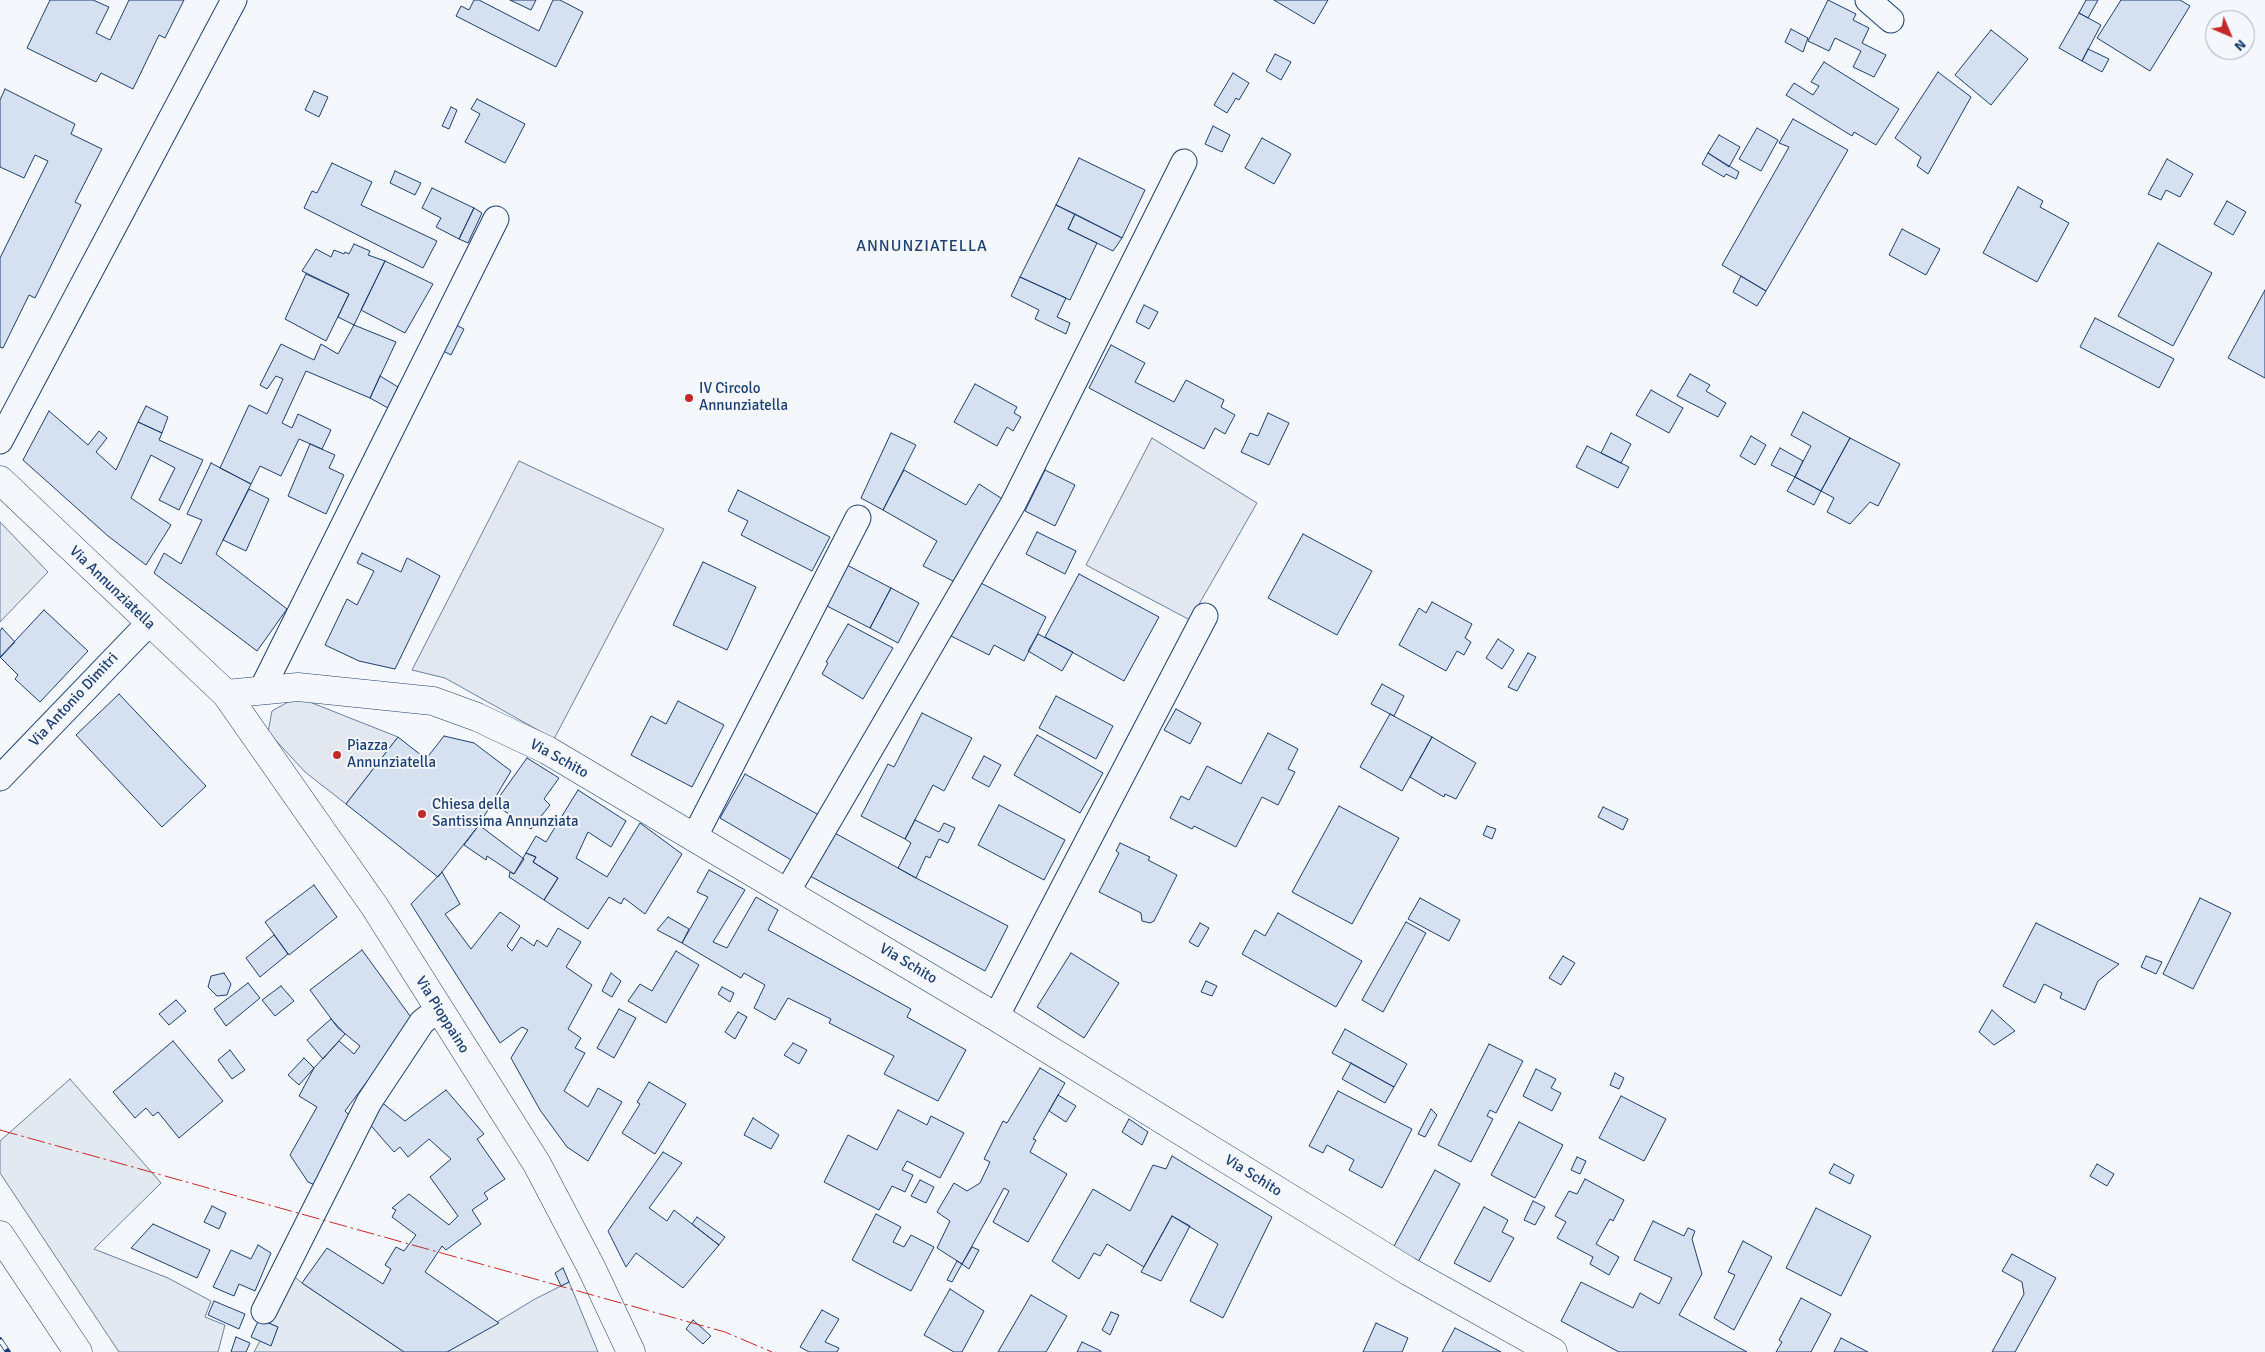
<!DOCTYPE html>
<html>
<head>
<meta charset="utf-8">
<style>
	body { margin:0 }
	#map { position:relative; width:2265px; height:1352px; overflow:hidden; background:#f4f7fb; font-family:Signika,sans-serif }
	canvas { display:block }
	.north { position:absolute; left:2205px; top:10px; width:50px; height:50px; box-sizing:border-box; background:#f4f7fb; border:1px solid #9eadc5; border-radius:50%; rotate:135deg; font-size:14px; font-weight:700; line-height:20px; text-align:center; color:#1d3f73 }
	.north::after { content:''; display:block; margin:auto; width:18px; height:22px; background:#c62828; clip-path:polygon(50% 0,100% 100%,50% 72%,0 100%) }
</style>
</head>
<body>
<div id="map">
<canvas width="2265" height="1352"></canvas>
<div class="north">N</div>
</div>
<script>
const ctx = document.querySelector('canvas').getContext('2d');
ctx.lineJoin = 'round';
function paint(path, color) {
  ctx.fillStyle = color;
  ctx.fill(path, 'evenodd');
}
function shape(rows) {
  const path = new Path2D();
  for (const r of rows) {
    path.moveTo(r[0], r[1]);
    for (let i = 2; i < r.length; i += 2) path.lineTo(r[i], r[i + 1]);
  }
  return path;
}
function trace(path, color, width, dash) {
  ctx.strokeStyle = color;
  ctx.lineWidth = width;
  ctx.lineCap = dash ? 'butt' : 'round';
  ctx.setLineDash(dash || []);
  ctx.stroke(path);
}
function drawText(font, color, halo, rows, align = 'center') {
  ctx.font = font + ' Signika,sans-serif';
  ctx.lineWidth = 4;
  ctx.setLineDash([]);
  ctx.textBaseline = 'middle';
  ctx.strokeStyle = halo;
  ctx.fillStyle = color;
  for (const [text, x, y, turn = 0] of rows) {
    ctx.save();
    ctx.translate(x, y);
    ctx.rotate((+turn || 0) * Math.PI / 180);
    ctx.textAlign = isNaN(turn) ? turn : align;
    if (halo) ctx.strokeText(text, 0, 0);
    ctx.fillText(text, 0, 0);
    ctx.restore();
  }
}
const green = shape([
	[0,522,48,572,0,622,0,522],
	[70,1079,161,1183,94,1249,168,1278,211,1301,205,1317,225,1325,218,1352,119,1352,0,1173,0,1141,70,1079],
	[291,1274,302,1283,404,1352,254,1352,260,1341,271,1345,278,1327,269,1323,291,1274],
	[569,1282,598,1352,447,1352,535,1299,569,1282]
]);
const parking = shape([
	[1152,438,1257,503,1190,620,1086,565,1152,438],
	[519,461,664,529,554,739,445,678,412,670,519,461],
	[297,697,398,737,346,804,305,772,268,732,272,711,297,697]
]);
const building = shape([
	[50,0,93,0,109,7,96,33,110,40,129,0,184,0,165,38,159,35,133,89,101,73,96,82,27,48,50,0],
	[474,0,479,0,539,31,553,0,560,0,583,12,556,67,456,16,461,6,469,10,474,0],
	[510,0,536,0,531,10,510,0],
	[1274,0,1328,0,1314,24,1274,0],
	[1828,0,1856,14,1853,20,1869,28,1862,43,1886,55,1874,77,1853,67,1861,51,1835,38,1829,51,1808,41,1828,0],
	[2086,0,2098,0,2088,18,2079,13,2086,0],
	[2121,0,2180,0,2190,6,2150,71,2097,38,2121,0],
	[2079,13,2101,25,2082,61,2059,48,2079,13],
	[1791,29,1808,38,1803,52,1785,42,1791,29],
	[1991,30,2028,59,1991,105,1955,75,1991,30],
	[2088,49,2109,59,2102,72,2082,61,2088,49],
	[1275,54,1291,62,1281,80,1266,71,1275,54],
	[1824,62,1899,109,1876,145,1854,132,1852,136,1786,95,1794,83,1813,95,1819,86,1811,82,1824,62],
	[1938,72,1971,97,1928,174,1917,166,1921,157,1895,138,1938,72],
	[1233,73,1249,83,1239,100,1236,98,1227,113,1214,105,1233,73],
	[5,89,75,124,71,134,102,149,75,202,81,205,35,298,29,295,3,348,0,347,0,258,48,161,35,155,24,178,0,167,0,100,5,89],
	[314,91,328,97,319,117,305,110,314,91],
	[477,99,525,124,505,163,465,142,480,114,471,109,477,99],
	[451,107,457,110,449,129,442,126,451,107],
	[1793,119,1848,150,1766,291,1722,265,1789,147,1779,143,1793,119],
	[1213,126,1230,135,1222,152,1205,144,1213,126],
	[1757,128,1778,140,1761,171,1739,159,1757,128],
	[1719,135,1740,147,1729,167,1708,153,1719,135],
	[1262,138,1291,154,1274,184,1245,168,1262,138],
	[1708,153,1739,172,1736,179,1726,174,1724,177,1702,164,1708,153],
	[1079,158,1145,190,1122,238,1056,205,1079,158],
	[2167,159,2193,174,2180,197,2166,190,2161,200,2148,194,2167,159],
	[332,163,372,182,361,205,437,241,423,268,304,208,312,191,317,193,332,163],
	[395,171,421,183,415,195,390,183,395,171],
	[2018,187,2043,201,2040,207,2069,223,2037,282,1983,253,2018,187],
	[432,188,474,208,459,239,436,227,441,218,422,208,432,188],
	[2227,201,2246,212,2233,235,2214,224,2227,201],
	[1056,205,1075,214,1068,229,1097,243,1070,300,1020,277,1056,205],
	[474,208,482,213,468,243,459,239,474,208],
	[1075,214,1122,238,1113,251,1068,229,1075,214],
	[1902,229,1940,249,1926,275,1889,255,1902,229],
	[2158,243,2212,273,2173,346,2118,316,2158,243],
	[354,244,370,251,368,255,385,261,354,325,338,317,349,294,302,271,316,249,331,257,334,250,344,254,345,252,349,254,354,244],
	[385,261,433,284,405,333,361,310,385,261],
	[306,274,349,294,326,341,285,319,306,274],
	[1741,276,1766,291,1757,306,1733,292,1741,276],
	[1020,277,1066,298,1057,317,1070,323,1066,334,1035,319,1039,310,1011,296,1020,277],
	[2265,290,2265,378,2228,358,2265,290],
	[1144,305,1158,312,1149,329,1136,322,1144,305],
	[2095,318,2174,359,2159,388,2080,347,2095,318],
	[454,324,464,329,451,355,441,350,454,324],
	[354,325,396,342,370,398,306,371,282,423,292,428,298,414,331,430,322,449,299,439,281,476,260,466,251,484,220,468,249,405,267,414,283,379,276,376,267,389,260,385,281,344,314,360,321,344,338,354,354,325],
	[1111,345,1145,363,1135,382,1174,402,1186,380,1224,400,1221,407,1235,415,1225,434,1215,428,1204,449,1089,388,1111,345],
	[1690,374,1710,385,1706,391,1726,403,1718,417,1677,396,1690,374],
	[380,376,398,387,388,408,370,398,380,376],
	[975,384,1017,407,1014,413,1021,417,1013,431,1007,427,997,446,954,422,975,384],
	[1651,390,1683,408,1669,433,1636,415,1651,390],
	[146,406,168,417,162,433,138,422,146,406],
	[49,411,88,445,99,431,107,438,96,452,116,470,138,422,162,433,159,440,203,460,179,510,159,500,175,468,151,455,131,498,171,525,146,565,108,536,23,460,49,411],
	[1803,412,1850,438,1821,491,1795,477,1811,446,1791,435,1803,412],
	[1268,413,1289,423,1269,465,1241,452,1250,433,1258,436,1268,413],
	[891,433,916,445,883,510,861,498,891,433],
	[1611,433,1631,444,1621,463,1601,453,1611,433],
	[1751,436,1766,445,1755,465,1740,456,1751,436],
	[1850,438,1900,464,1878,506,1870,502,1850,524,1827,512,1834,498,1821,491,1850,438],
	[310,444,335,455,329,468,344,475,326,514,288,496,310,444],
	[1587,446,1629,467,1618,488,1576,467,1587,446],
	[1780,448,1803,461,1795,477,1771,465,1780,448],
	[211,463,251,484,216,554,287,609,257,651,154,573,164,553,181,564,202,520,187,514,211,463],
	[904,470,966,505,979,484,1004,500,957,583,923,566,937,541,883,510,904,470],
	[1045,470,1075,485,1055,526,1025,511,1045,470],
	[1795,477,1821,491,1814,505,1787,491,1795,477],
	[249,489,269,499,246,551,223,540,249,489],
	[738,490,830,537,812,571,741,535,748,521,728,511,738,490],
	[1037,532,1076,551,1065,574,1026,554,1037,532],
	[1303,534,1372,571,1337,635,1268,598,1303,534],
	[362,553,401,572,407,558,440,576,395,669,359,661,325,645,347,599,357,605,374,571,357,563,362,553],
	[703,562,756,587,727,650,673,625,703,562],
	[847,565,891,588,870,628,823,604,847,565],
	[1079,574,1159,617,1124,681,1045,637,1079,574],
	[979,582,1046,617,1024,661,994,645,989,655,951,636,979,582],
	[891,588,919,603,898,643,870,628,891,588],
	[1432,602,1472,624,1465,638,1471,642,1464,655,1457,651,1446,671,1399,645,1419,608,1426,613,1432,602],
	[44,610,88,651,40,702,15,679,18,675,0,657,44,610],
	[848,624,893,648,863,699,822,674,828,663,826,662,848,624],
	[2,628,15,642,0,658,0,631,2,628],
	[1038,634,1073,652,1062,671,1028,651,1038,634],
	[1498,639,1514,650,1502,669,1486,658,1498,639],
	[1528,653,1536,657,1517,691,1508,687,1528,653],
	[1382,684,1404,696,1394,716,1371,704,1382,684],
	[119,694,206,786,162,827,76,735,119,694],
	[1056,696,1113,726,1096,759,1039,728,1056,696],
	[678,701,724,725,692,787,631,755,651,716,666,724,678,701],
	[1176,709,1201,723,1190,744,1164,730,1176,709],
	[922,713,972,738,944,791,933,785,905,839,861,816,888,764,894,767,922,713],
	[1390,714,1432,737,1402,791,1360,767,1390,714],
	[1268,733,1298,749,1288,769,1295,772,1278,805,1262,797,1236,847,1194,826,1192,829,1170,818,1181,796,1189,800,1207,766,1241,784,1268,733],
	[1037,735,1103,773,1080,813,1014,775,1037,735],
	[444,736,474,743,511,771,479,825,438,877,346,804,398,737,426,759,444,736],
	[1432,737,1476,763,1456,799,1445,794,1444,797,1410,777,1432,737],
	[984,756,1001,765,989,787,972,778,984,756],
	[527,758,559,778,544,799,550,805,531,829,494,804,527,758],
	[745,774,819,815,793,861,720,818,745,774],
	[578,790,626,821,611,847,588,832,576,858,607,877,640,823,682,854,645,914,624,898,621,904,609,897,588,929,544,900,558,878,533,862,536,857,526,853,536,836,546,842,578,790],
	[999,805,1065,840,1044,880,978,845,999,805],
	[1339,806,1399,838,1352,924,1292,892,1339,806],
	[1603,807,1628,819,1623,830,1598,817,1603,807],
	[915,820,939,832,944,823,955,828,948,843,939,839,930,858,926,856,916,878,898,868,911,843,905,839,915,820],
	[479,825,524,859,514,874,487,856,486,860,464,845,479,825],
	[1487,826,1496,829,1492,839,1483,835,1487,826],
	[833,832,916,878,1008,926,985,971,810,876,833,832],
	[1120,843,1150,857,1148,860,1177,875,1154,921,1150,923,1142,921,1141,913,1099,892,1119,853,1116,851,1120,843],
	[526,853,536,857,533,862,558,878,544,900,509,877,510,872,514,874,526,853],
	[709,870,745,890,713,942,727,948,756,897,778,910,768,930,911,1009,907,1017,966,1050,938,1101,884,1074,894,1056,829,1023,831,1019,788,998,775,1020,754,1008,765,985,744,973,741,978,682,943,708,897,697,892,709,870],
	[442,872,460,904,445,914,471,949,500,912,520,926,507,946,512,951,521,937,534,946,537,940,547,947,558,928,581,942,566,967,592,985,568,1029,581,1038,575,1048,585,1053,564,1091,588,1107,598,1088,622,1102,588,1161,567,1147,540,1110,511,1058,528,1030,522,1027,500,1043,411,904,442,872],
	[314,885,337,917,289,955,265,922,314,885],
	[1420,898,1460,920,1449,941,1408,919,1420,898],
	[2200,898,2231,913,2193,989,2163,974,2200,898],
	[1278,913,1362,961,1336,1007,1242,954,1255,930,1265,936,1278,913],
	[668,917,689,929,682,943,657,930,668,917],
	[1406,922,1426,933,1383,1012,1362,1000,1406,922],
	[1200,923,1209,928,1198,947,1189,942,1200,923],
	[2036,923,2119,964,2098,981,2085,1010,2060,998,2062,993,2044,984,2035,1003,2003,986,2036,923],
	[274,935,288,954,260,977,246,958,274,935],
	[362,950,413,1020,345,1111,352,1118,315,1185,308,1182,290,1155,317,1107,299,1096,314,1068,339,1041,354,1054,360,1046,338,1028,310,990,362,950],
	[676,951,699,965,666,1023,628,1001,640,984,652,991,676,951],
	[1071,953,1119,983,1084,1038,1037,1007,1071,953],
	[1563,956,1575,963,1561,985,1549,978,1563,956],
	[2146,956,2162,962,2156,974,2141,967,2146,956],
	[224,973,231,984,227,995,217,996,208,987,211,976,224,973],
	[611,973,621,981,612,997,602,991,611,973],
	[1206,981,1217,986,1212,996,1201,992,1206,981],
	[248,983,260,998,226,1026,214,1009,248,983],
	[281,986,294,1001,275,1016,262,1000,281,986],
	[722,987,734,993,730,1002,718,994,722,987],
	[176,1000,186,1011,169,1025,159,1014,176,1000],
	[619,1009,636,1018,614,1058,597,1048,619,1009],
	[1992,1010,2015,1031,1994,1045,1979,1032,1992,1010],
	[738,1012,747,1017,735,1039,725,1032,738,1012],
	[331,1019,345,1034,323,1059,307,1040,331,1019],
	[1345,1029,1407,1064,1394,1087,1332,1053,1345,1029],
	[173,1041,223,1101,179,1138,158,1112,153,1116,146,1108,135,1118,113,1092,173,1041],
	[793,1043,807,1050,799,1064,784,1055,793,1043],
	[1489,1044,1523,1061,1496,1113,1490,1110,1487,1116,1493,1119,1471,1162,1438,1145,1489,1044],
	[230,1050,245,1070,232,1079,218,1060,230,1050],
	[304,1058,314,1068,299,1085,288,1075,304,1058],
	[1351,1063,1394,1087,1385,1103,1342,1079,1351,1063],
	[1040,1068,1065,1083,1033,1139,1036,1140,1030,1152,1067,1174,1028,1242,993,1222,1009,1191,1004,1188,962,1264,937,1248,950,1221,937,1212,954,1183,967,1191,980,1183,990,1162,984,1159,1003,1121,1007,1123,1040,1068],
	[1536,1069,1556,1079,1551,1088,1561,1093,1552,1111,1523,1096,1536,1069],
	[1615,1073,1624,1078,1619,1089,1610,1085,1615,1073],
	[649,1082,686,1104,655,1154,622,1133,640,1104,637,1102,649,1082],
	[446,1090,484,1134,477,1139,505,1179,484,1193,488,1199,472,1210,481,1224,446,1250,442,1246,425,1272,499,1323,447,1352,404,1352,302,1283,327,1248,383,1284,391,1269,385,1265,396,1247,404,1251,416,1235,392,1217,396,1210,392,1208,409,1194,449,1225,458,1216,430,1177,451,1159,429,1139,408,1157,400,1147,394,1152,367,1121,380,1101,405,1121,446,1090],
	[1338,1091,1412,1129,1382,1188,1349,1170,1354,1160,1327,1145,1323,1153,1309,1146,1338,1091],
	[1058,1095,1076,1106,1066,1122,1049,1111,1058,1095],
	[1621,1096,1666,1119,1644,1161,1599,1138,1621,1096],
	[1431,1109,1437,1115,1425,1137,1418,1134,1431,1109],
	[898,1110,927,1125,931,1116,964,1133,940,1178,907,1161,902,1170,913,1175,905,1192,892,1186,879,1210,824,1182,848,1135,877,1150,898,1110],
	[753,1118,779,1135,771,1149,744,1135,753,1118],
	[1129,1119,1148,1132,1142,1145,1122,1132,1129,1119],
	[1519,1122,1563,1145,1535,1198,1491,1175,1519,1122],
	[663,1152,682,1163,649,1208,667,1221,674,1210,719,1245,683,1288,636,1253,626,1267,608,1231,663,1152],
	[1172,1156,1272,1217,1223,1318,1190,1301,1218,1244,1172,1216,1144,1267,1107,1244,1100,1256,1094,1253,1079,1279,1052,1261,1093,1189,1130,1211,1153,1165,1166,1169,1172,1156],
	[1577,1157,1586,1161,1580,1174,1571,1170,1577,1157],
	[1834,1164,1854,1175,1850,1184,1829,1173,1834,1164],
	[2097,1164,2114,1174,2107,1186,2090,1176,2097,1164],
	[1435,1170,1460,1184,1418,1262,1393,1248,1435,1170],
	[1585,1179,1624,1200,1613,1221,1610,1219,1596,1244,1619,1257,1609,1275,1590,1264,1593,1257,1557,1238,1566,1222,1555,1216,1569,1191,1577,1194,1585,1179],
	[920,1180,934,1187,926,1203,911,1196,920,1180],
	[1533,1201,1545,1207,1535,1225,1524,1220,1533,1201],
	[212,1206,226,1213,219,1229,204,1222,212,1206],
	[1484,1207,1508,1220,1502,1232,1514,1238,1490,1282,1454,1263,1484,1207],
	[1816,1208,1871,1236,1841,1296,1786,1268,1816,1208],
	[876,1214,901,1227,893,1242,904,1247,911,1235,934,1247,911,1291,852,1260,876,1214],
	[1172,1216,1190,1226,1161,1281,1141,1272,1172,1216],
	[697,1217,725,1237,719,1245,692,1224,697,1217],
	[1653,1221,1684,1236,1688,1228,1695,1231,1692,1239,1702,1274,1679,1315,1747,1352,1619,1352,1561,1321,1581,1282,1633,1308,1640,1293,1659,1304,1672,1278,1634,1260,1653,1221],
	[153,1224,210,1250,197,1278,131,1248,153,1224],
	[1743,1241,1772,1257,1734,1330,1714,1318,1735,1275,1728,1272,1743,1241],
	[258,1245,271,1253,255,1291,239,1284,234,1296,213,1287,231,1250,251,1259,258,1245],
	[972,1247,979,1250,969,1269,962,1264,972,1247],
	[2012,1254,2056,1278,2015,1352,1992,1352,2024,1294,2022,1282,2002,1271,2012,1254],
	[957,1261,962,1264,952,1282,947,1280,957,1261],
	[563,1268,569,1282,561,1286,555,1273,563,1268],
	[950,1289,984,1311,962,1352,954,1352,924,1335,950,1289],
	[1031,1295,1067,1316,1046,1352,998,1352,1031,1295],
	[1801,1298,1831,1314,1811,1352,1776,1352,1782,1342,1779,1340,1801,1298],
	[214,1301,245,1314,239,1329,208,1315,214,1301],
	[822,1310,839,1319,825,1342,839,1348,837,1352,809,1352,800,1347,822,1310],
	[1111,1312,1119,1315,1110,1335,1102,1330,1111,1312],
	[259,1319,278,1327,271,1346,251,1337,259,1319],
	[693,1320,711,1336,703,1344,686,1329,693,1320],
	[1376,1323,1408,1338,1402,1352,1363,1352,1376,1323],
	[1455,1328,1501,1352,1442,1352,1455,1328],
	[236,1337,250,1343,246,1352,231,1352,236,1337],
	[1841,1338,1868,1352,1834,1352,1841,1338],
	[1082,1342,1101,1351,1101,1352,1077,1352,1082,1342]
]);
const minor = shape([
	[1868,0,1891,20],
	[0,441,234,0],
	[261,691,496,219],
	[0,778,149,623],
	[694,838,858,518],
	[787,892,1013,504,1184,162],
	[996,1017,1205,616],
	[264,1311,369,1102,422,1022,439,1009]
]);
const tertiary = shape([
	[226,694,298,687,433,701,477,717,547,750,996,1017,1408,1271,1553,1352]
]);
const secondary = shape([
	[0,480,226,694,375,907,537,1164,591,1267,631,1352]
]);
const trunk = shape([
	[0,1235,78,1352]
]);
const rail = shape([
	[0,1340,8,1352]
]);
const power = shape([
	[0,1130,725,1332,772,1352]
]);
const markers = [
	[689,398,5,"#c62828"],
	[337,755,5,"#c62828"],
	[422,814,5,"#c62828"]
];
const poiNames = [
	["IV Circolo",699,389],
	["Annunziatella",699,406],
	["Piazza",347,746],
	["Annunziatella",347,763],
	["Chiesa della",432,805],
	["Santissima Annunziata",432,822]
];
const streetNames = [
	["Via Annunziatella",112,588,44],
	["Via Antonio Dimitri",74,700,-47],
	["Via Schito",559,759,29],
	["Via Schito",908,964,31],
	["Via Pioppaino",442,1015,58],
	["Via Schito",1253,1176,32]
];
const neighbourhoodNames = [
	["ANNUNZIATELLA",922,247]
];
paint(green, '#e3e9f0');
trace(green, '#687fa3', 1);
paint(parking, '#e3e8f0');
trace(parking, '#687fa3', 1);
paint(building, '#d5e0f0');
trace(building, '#1d3f73', 1);
trace(minor, '#1d3f73', 27);
trace(tertiary, '#1d3f73', 29);
trace(secondary, '#1d3f73', 29);
trace(trunk, '#1d3f73', 29);
trace(minor, '#f4f7fb', 25);
trace(tertiary, '#f4f7fb', 28);
trace(secondary, '#f4f7fb', 28);
trace(trunk, '#f4f7fb', 28);
trace(rail, '#1d3f73', 5.5);
trace(rail, '#f4f7fb', 4, [11]);
trace(power, '#c62828', 1, [18, 4, 2.5, 4]);
for (const [x, y, r, color] of markers) {
  const dot = new Path2D();
  dot.arc(x, y, r, 0, 2 * Math.PI);
  ctx.fillStyle = color;
  ctx.fill(dot);
  trace(dot, '#f4f7fb', 2);
}
drawText('15px', '#1d3f73', '#f4f7fb', poiNames, 'left');
drawText('15px', '#1d3f73', '#f4f7fb', streetNames);
ctx.letterSpacing = '1px';
drawText('16px', '#1d3f73', '#f4f7fb', neighbourhoodNames);
ctx.letterSpacing = '0px';
</script>
</body>
</html>
